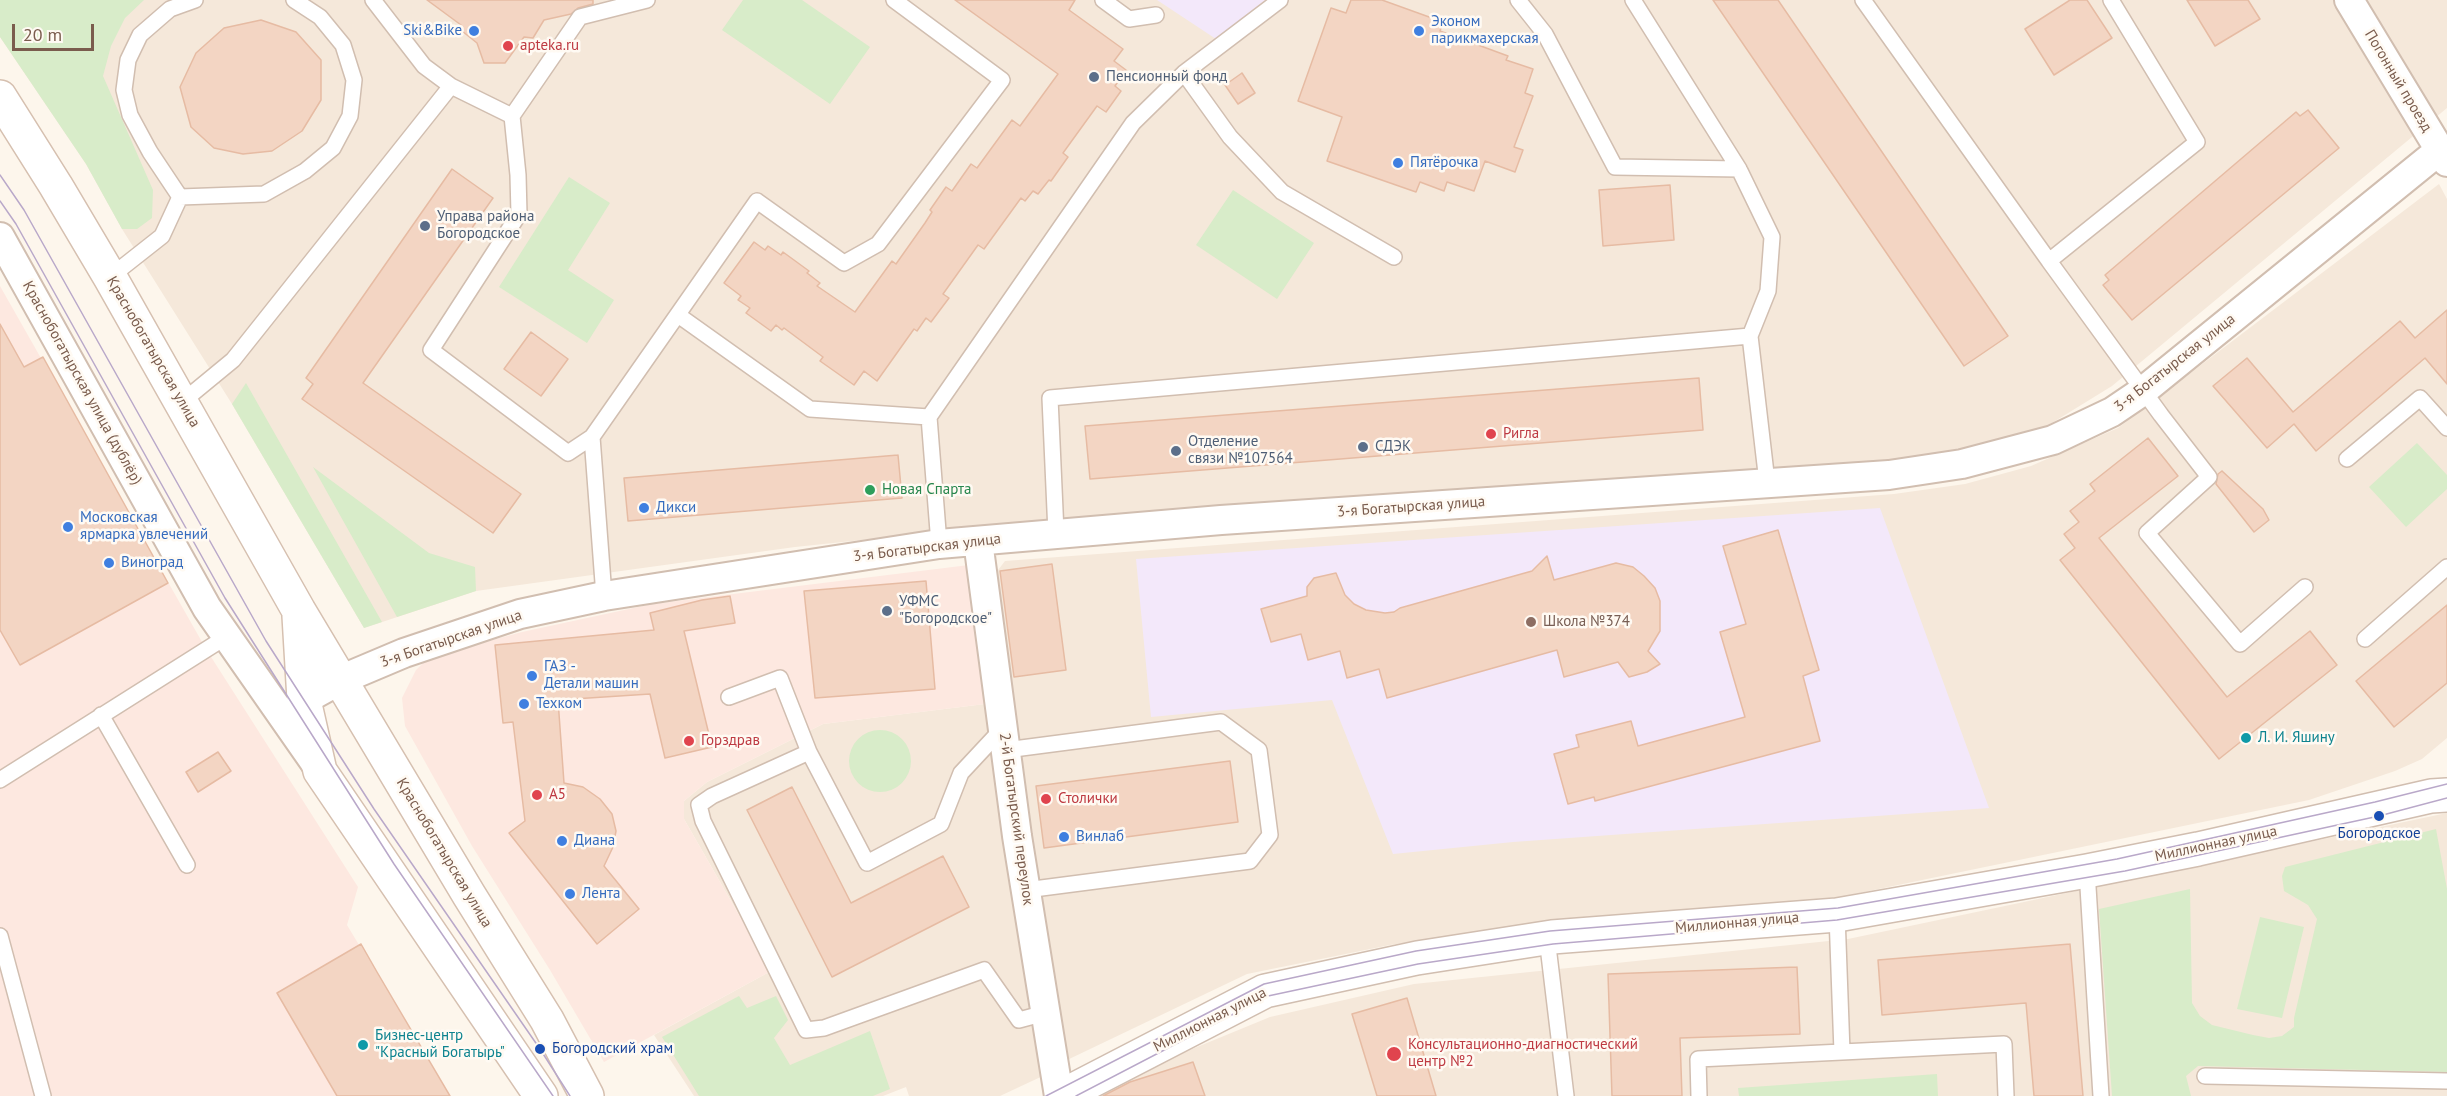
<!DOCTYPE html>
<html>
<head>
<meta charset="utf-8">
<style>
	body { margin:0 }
	#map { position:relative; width:2447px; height:1096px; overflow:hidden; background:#fdf6ec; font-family:"PT Sans",sans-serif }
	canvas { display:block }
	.scale { position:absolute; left:12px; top:24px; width:82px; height:27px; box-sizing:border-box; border:3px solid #7a5c4d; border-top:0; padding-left:8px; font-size:18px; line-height:21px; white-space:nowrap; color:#7a5c4d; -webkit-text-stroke:4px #fffaf3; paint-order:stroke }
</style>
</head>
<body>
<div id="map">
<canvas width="2447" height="1096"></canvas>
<div class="scale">20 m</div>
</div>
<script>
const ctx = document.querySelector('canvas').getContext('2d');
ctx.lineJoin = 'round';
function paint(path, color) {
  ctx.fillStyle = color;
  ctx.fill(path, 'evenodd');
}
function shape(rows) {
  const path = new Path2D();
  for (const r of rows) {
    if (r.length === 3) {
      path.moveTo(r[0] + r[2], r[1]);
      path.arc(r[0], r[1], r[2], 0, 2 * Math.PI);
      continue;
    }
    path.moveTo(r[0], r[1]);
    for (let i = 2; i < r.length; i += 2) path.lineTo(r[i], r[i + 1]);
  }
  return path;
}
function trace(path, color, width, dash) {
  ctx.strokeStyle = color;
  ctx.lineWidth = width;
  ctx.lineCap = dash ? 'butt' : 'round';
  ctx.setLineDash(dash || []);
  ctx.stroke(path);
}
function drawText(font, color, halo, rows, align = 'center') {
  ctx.font = font + ' "PT Sans",sans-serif';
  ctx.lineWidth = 5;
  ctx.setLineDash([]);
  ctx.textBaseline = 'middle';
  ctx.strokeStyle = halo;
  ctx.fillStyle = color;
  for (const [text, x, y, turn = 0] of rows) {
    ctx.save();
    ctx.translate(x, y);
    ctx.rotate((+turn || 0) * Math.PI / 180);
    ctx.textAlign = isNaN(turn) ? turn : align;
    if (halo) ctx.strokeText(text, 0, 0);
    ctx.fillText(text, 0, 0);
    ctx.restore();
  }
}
const residential = shape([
	[0,0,2447,0,2447,108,2112,386,2026,439,1887,462,1082,517,795,547,476,591,364,628,232,404,122,229,86,164,0,37],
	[2439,184,2447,199,2447,738,2422,759,2395,771,2309,800,1840,897,1544,923,1390,945,1247,974,1065,1061,1028,834,995,574,1005,561,1894,494,1965,484,2031,466,2118,428],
	[993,703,1008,870,1028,983,1047,1074,1000,1096,909,1096,906,1087,883,1096,694,1096,654,1035,771,971,684,819,684,801,707,782,823,724],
	[2447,813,2447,1096,1087,1096,1117,1080,1270,1017,1414,984,1848,939]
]);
const commercial = shape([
	[0,286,206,649,358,887,347,925,450,1096,0,1096],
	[969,565,993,703,823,724,707,782,684,801,684,819,771,971,604,1062,550,970,472,846,405,726,402,698,416,670,429,657,522,632,652,604]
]);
const education = shape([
	[1157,0,1265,0,1216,39],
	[1880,508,1989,808,1513,842,1393,854,1332,700,1151,717,1136,559]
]);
const green = shape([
	[0,0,144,0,125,18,111,46,103,76,153,190,152,218,137,229,122,229,86,164,0,37],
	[743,0,802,0,870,47,830,104,722,30],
	[569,177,610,203,568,270,614,300,587,343,499,287],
	[1233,190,1314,243,1277,299,1196,245],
	[246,383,382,622,364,628,232,404],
	[2417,443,2447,475,2447,489,2406,527,2369,487],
	[313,467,429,553,475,567,476,591,397,617],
	[880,761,31],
	[2436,829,2447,889,2447,1072,2198,1066,2186,1076,2191,1096,2112,1096,2099,909,2190,889,2192,1003,2200,1016,2212,1025,2253,1035,2269,1038,2282,1036,2294,1027,2294,1018,2317,919,2308,905,2284,891,2282,876,2285,867],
	[2260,917,2304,927,2282,1018,2237,1009],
	[739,996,747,1008,776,996,788,1020,774,1038,790,1065,870,1031,890,1089,873,1096,699,1096,662,1037],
	[1937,1074,1938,1096,1739,1096,1738,1088]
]);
const building = shape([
	[427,0,593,0,593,4,578,8,571,14,544,20,533,38,524,37,505,63,484,63,477,43,462,31,461,25,427,0],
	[955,0,1075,0,1069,10,1123,49,1114,61,1126,70,1115,86,1121,91,1106,112,1097,106,1063,153,1068,157,1051,181,1049,180,1038,194,1033,191,1025,201,1021,198,984,249,978,245,943,294,949,298,931,322,926,318,917,331,914,329,877,381,864,371,854,385,820,361,823,357,784,328,782,330,776,325,771,331,746,313,750,308,738,300,741,296,724,283,754,242,765,250,768,246,781,255,783,252,809,271,807,273,820,283,817,286,855,312,892,261,896,264,925,223,932,212,930,210,946,187,952,191,971,164,977,168,1012,120,1020,126,1058,74,955,0],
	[1351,0,1382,0,1443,22,1440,31,1508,56,1506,60,1533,69,1525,93,1533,96,1514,147,1523,150,1515,172,1485,161,1474,191,1447,182,1444,191,1420,182,1416,192,1327,161,1342,117,1298,101,1331,8,1346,13,1351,0],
	[1713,0,1778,0,2008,336,1964,366,1713,0],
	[2070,0,2087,0,2112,38,2054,75,2025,29,2070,0],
	[2187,0,2248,0,2260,19,2215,46,2187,0],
	[261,20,296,32,321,60,321,100,302,131,272,151,243,154,214,148,191,127,180,87,196,53,224,28,261,20],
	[1242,73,1255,93,1238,104,1225,85,1242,73],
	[2308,110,2339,148,2132,320,2103,285,2109,280,2105,275,2296,112,2300,116,2308,110],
	[452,169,493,198,363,383,521,494,493,533,302,399,313,384,306,378,452,169],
	[1670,185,1674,240,1603,246,1599,190,1670,185],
	[2447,310,2447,384,2425,358,2316,451,2294,424,2267,448,2213,386,2247,358,2293,412,2400,321,2415,338,2447,310],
	[0,324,24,367,43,357,168,583,20,665,0,630,0,324],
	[531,332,568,359,541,396,504,369,531,332],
	[1699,378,1703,430,1090,479,1085,426,1699,378],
	[2148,438,2178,476,2099,538,2227,697,2310,631,2337,665,2219,759,2060,560,2075,548,2064,534,2079,522,2070,511,2095,491,2090,484,2148,438],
	[898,455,902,498,628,521,624,478,898,455],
	[2222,471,2263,509,2269,520,2254,532,2216,484,2218,474,2222,471],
	[1778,530,1819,670,1803,676,1820,741,1595,801,1594,797,1568,804,1554,754,1579,747,1576,735,1631,721,1638,746,1745,717,1720,632,1746,624,1723,546,1778,530],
	[1547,556,1554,580,1616,563,1633,567,1644,576,1655,588,1660,601,1660,631,1648,651,1660,664,1647,672,1629,677,1618,662,1564,677,1557,650,1387,698,1379,669,1347,678,1340,651,1308,660,1301,634,1271,642,1261,609,1307,596,1307,587,1314,578,1336,573,1345,595,1354,604,1366,610,1385,613,1394,612,1400,608,1532,571,1547,556],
	[1052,564,1066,670,1014,677,1000,571,1052,564],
	[926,581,935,689,815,698,804,591,926,581],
	[730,596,735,623,684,631,712,747,665,758,650,694,558,700,564,783,583,787,600,799,612,814,616,831,613,847,604,866,639,909,597,944,509,833,525,821,513,722,503,723,495,645,654,630,650,613,702,600,730,596],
	[2447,605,2447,683,2394,727,2356,681,2447,605],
	[218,752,231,771,198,792,186,772,218,752],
	[1230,761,1238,822,1044,848,1036,786,1230,761],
	[792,787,851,903,943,856,969,907,832,977,747,810,792,787],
	[361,944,377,972,450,1096,337,1096,277,993,361,944],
	[2070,944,2083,1096,2034,1096,2026,1003,1882,1015,1878,960,2070,944],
	[1797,967,1800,1034,1680,1038,1682,1096,1612,1096,1608,974,1797,967],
	[1407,998,1436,1096,1377,1096,1352,1014,1407,998],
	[1193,1062,1205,1096,1103,1096,1130,1082,1193,1062]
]);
const service = shape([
	[195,0,170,9,140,35,128,60,124,90,130,115,150,152,180,197,264,194,305,171,333,148,350,116,354,80,343,45,320,17,294,0],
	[373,0,424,66,451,86,512,116],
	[1103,0,1129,19,1156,15],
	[1518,0,1545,34,1615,167,1739,169],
	[1633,0,1739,169,1772,237,1768,291,1750,336],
	[1863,0,2049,261],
	[2111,0,2197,142,2049,261,2161,415,2209,477,2147,533,2240,644,2305,587],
	[1184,73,1230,137,1282,192,1394,257],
	[110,277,162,236,180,197],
	[678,315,810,409,929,417],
	[182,402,233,360,451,86],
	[592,437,757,201,844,263,878,244,1002,80,894,0],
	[2347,459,2420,398,2447,428],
	[1056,533,1050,398,1750,336,1767,482],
	[939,544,929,417,1133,123,1184,73,1280,0],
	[604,596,592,437,568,453,431,350,519,214,518,175,512,116,580,17,647,0],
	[2365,639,2447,567],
	[729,697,780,678,809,752],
	[101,715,187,865],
	[1003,728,961,773,941,824,867,863,809,752,712,796,699,805,703,821,806,1030,824,1028,984,970,1019,1020,1045,1013],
	[1006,750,1221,722,1259,750,1270,835,1250,861,1026,890],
	[0,780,226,637],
	[2087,871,2101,1096],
	[1837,915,1842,1052,2004,1044,2006,1096],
	[0,936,43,1096],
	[1547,938,1566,1096],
	[2205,1076,2447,1081],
	[1699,1096,1698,1059,1842,1052]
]);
const minor = shape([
	[2349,0,2447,162],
	[0,237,207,608,318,767],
	[978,541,1017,836,1059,1096],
	[304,700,340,680,404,653,520,614,604,596,939,544,1221,520,1889,475,1962,464,2053,440,2112,412,2143,391,2440,150]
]);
const tertiary = shape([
	[1062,1096,1265,991,1417,958,1552,937,1837,915,2087,871,2198,849,2431,796,2447,795]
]);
const secondary = shape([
	[0,97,56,186,110,277,299,611,469,895,547,1020,587,1096],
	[299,616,304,700,320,771,541,1096]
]);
const tram = shape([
	[0,175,24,210,266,641,374,809,540,1049,570,1096],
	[0,201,16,224,225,598,394,864,553,1096],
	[1046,1096,1264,984,1416,951,1550,931,1838,908,2117,859,2375,802,2447,784],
	[1076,1096,1268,996,1418,964,1553,944,1837,920,2125,871,2379,816,2447,798]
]);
const markers = [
	[474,31,6,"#3f7fe0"],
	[1419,31,6,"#3f7fe0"],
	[508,46,6,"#e0444e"],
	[1094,77,6,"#5c6f8a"],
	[1398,163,6,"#3f7fe0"],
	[425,226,6,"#5c6f8a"],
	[1491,434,6,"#e0444e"],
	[1363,447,6,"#5c6f8a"],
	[1176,451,6,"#5c6f8a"],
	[870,490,6,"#2e9e5b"],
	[644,508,6,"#3f7fe0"],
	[68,527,6,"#3f7fe0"],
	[109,563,6,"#3f7fe0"],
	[887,611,6,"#5c6f8a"],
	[1531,622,6,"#8d6e63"],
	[532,676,6,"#3f7fe0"],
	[524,704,6,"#3f7fe0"],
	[2246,738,6,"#0f9aa8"],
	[689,741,6,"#e0444e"],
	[537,795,6,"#e0444e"],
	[1046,799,6,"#e0444e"],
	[2379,816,6,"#1a4fb4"],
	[1064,837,6,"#3f7fe0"],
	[562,841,6,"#3f7fe0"],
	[570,894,6,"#3f7fe0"],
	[363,1045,6,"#0f9aa8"],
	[540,1049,6,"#1a4fb4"],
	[1394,1054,8,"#e0444e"]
];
const shopNames = [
	["Эконом",1431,22],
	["парикмахерская",1431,39],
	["Ski&Bike",462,31,"right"],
	["Пятёрочка",1410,163],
	["Дикси",656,508],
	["Московская",80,518],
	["ярмарка увлечений",80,535],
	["Виноград",121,563],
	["ГАЗ -",544,667],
	["Детали машин",544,684],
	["Техком",536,704],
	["Винлаб",1076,837],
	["Диана",574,841],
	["Лента",582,894]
];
const healthNames = [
	["apteka.ru",520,46],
	["Ригла",1503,434],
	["Горздрав",701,741],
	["А5",549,795],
	["Столички",1058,799],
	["Консультационно-диагностический",1408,1045],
	["центр №2",1408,1062]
];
const serviceNames = [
	["Пенсионный фонд",1106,77],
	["Управа района",437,217],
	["Богородское",437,234],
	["Отделение",1188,442],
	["связи №107564",1188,459],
	["СДЭК",1375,447],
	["УФМС",899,602],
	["\"Богородское\"",899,619]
];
const streetNames = [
	["Погонный проезд",2398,81,59],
	["Краснобогатырская улица",153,352,60],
	["3-я Богатырская улица",2175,363,-38],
	["Краснобогатырская улица (дублёр)",82,383,61],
	["3-я Богатырская улица",1411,507,-4],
	["3-я Богатырская улица",927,548,-7],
	["3-я Богатырская улица",451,639,-19],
	["2-й Богатырский переулок",1016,819,82],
	["Миллионная улица",2216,844,-12],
	["Краснобогатырская улица",444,853,59],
	["Миллионная улица",1737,923,-5],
	["Миллионная улица",1210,1020,-27]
];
const leisureNames = [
	["Новая Спарта",882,490]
];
const educationNames = [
	["Школа №374",1543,622]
];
const cultureNames = [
	["Л. И. Яшину",2258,738],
	["Бизнес-центр",375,1036],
	["\"Красный Богатырь\"",375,1053]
];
const transitNames = [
	["Богородское",2379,834],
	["Богородский храм",552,1049,"left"]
];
paint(residential, '#f5e8da');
paint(commercial, '#fde8e0');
paint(education, '#f3e8fa');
paint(green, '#d8ecc9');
paint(building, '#f3d5c3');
trace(building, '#e6bba3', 1.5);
trace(service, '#d1beb0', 18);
trace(minor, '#d1beb0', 32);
trace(tertiary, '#d1beb0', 36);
trace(secondary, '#d6c0b0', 36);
trace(service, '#fff', 15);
trace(minor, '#fff', 28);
trace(tertiary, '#fff', 33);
trace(secondary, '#fff', 33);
trace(tram, '#b9a8c9', 1.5);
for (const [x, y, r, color] of markers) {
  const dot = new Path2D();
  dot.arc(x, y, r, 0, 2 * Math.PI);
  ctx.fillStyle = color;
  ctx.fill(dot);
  trace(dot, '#fffaf3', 2);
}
drawText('15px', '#366cbe', '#fffaf3', shopNames, 'left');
drawText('15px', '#be3a42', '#fffaf3', healthNames, 'left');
drawText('15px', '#4e5e75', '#fffaf3', serviceNames, 'left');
drawText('15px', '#7a5c4d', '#fffaf3', streetNames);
drawText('15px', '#27864d', '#fffaf3', leisureNames, 'left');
drawText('15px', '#785e54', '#fffaf3', educationNames, 'left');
drawText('15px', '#0d838f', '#fffaf3', cultureNames, 'left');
drawText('15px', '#164399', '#fffaf3', transitNames);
</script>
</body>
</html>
